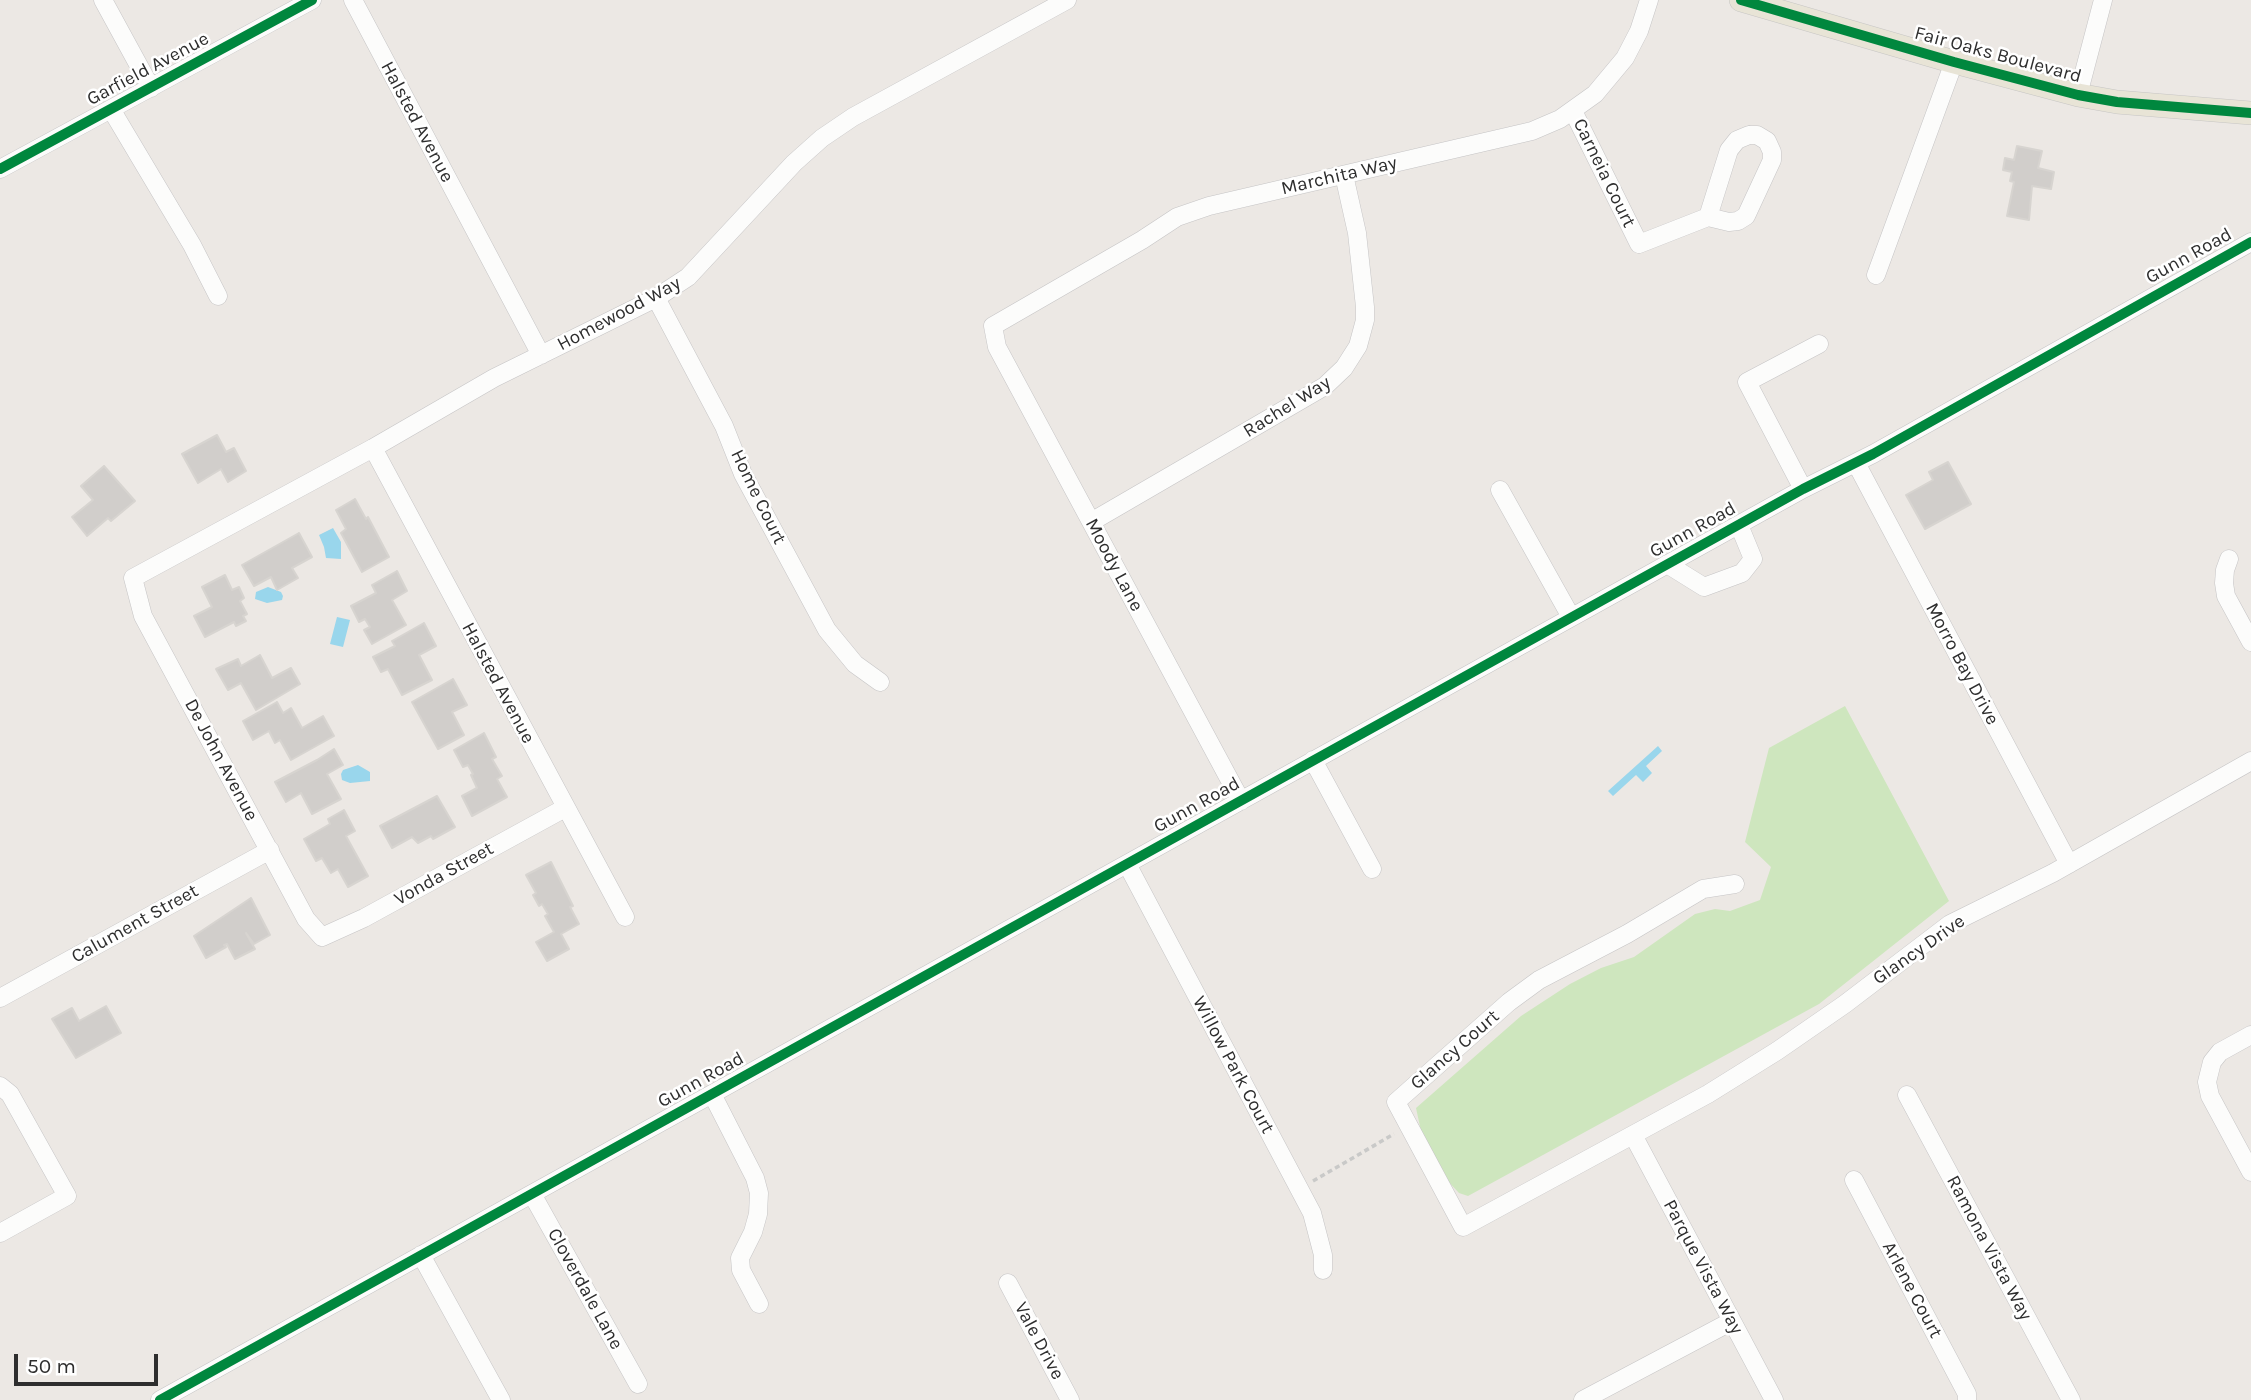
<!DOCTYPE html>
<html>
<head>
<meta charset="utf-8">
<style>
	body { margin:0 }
	#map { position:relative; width:2251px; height:1400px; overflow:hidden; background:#ece8e4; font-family:Karla,sans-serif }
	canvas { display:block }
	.scale { position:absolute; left:14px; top:1354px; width:144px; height:32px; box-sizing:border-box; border:4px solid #2e2e2e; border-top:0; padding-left:9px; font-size:21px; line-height:24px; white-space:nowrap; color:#2e2e2e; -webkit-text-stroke:5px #fff; paint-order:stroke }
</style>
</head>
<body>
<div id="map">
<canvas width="2251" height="1400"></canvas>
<div class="scale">50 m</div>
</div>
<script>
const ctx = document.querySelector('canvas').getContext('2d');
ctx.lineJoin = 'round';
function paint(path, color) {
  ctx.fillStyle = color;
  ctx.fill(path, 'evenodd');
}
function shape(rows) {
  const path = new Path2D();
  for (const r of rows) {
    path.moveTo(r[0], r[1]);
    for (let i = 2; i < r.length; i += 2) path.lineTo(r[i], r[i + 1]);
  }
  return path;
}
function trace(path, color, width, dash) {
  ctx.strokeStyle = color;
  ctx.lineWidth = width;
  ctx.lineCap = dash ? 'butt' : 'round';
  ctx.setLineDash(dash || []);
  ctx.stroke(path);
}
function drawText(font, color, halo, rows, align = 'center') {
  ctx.font = font + ' Karla,sans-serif';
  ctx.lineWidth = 5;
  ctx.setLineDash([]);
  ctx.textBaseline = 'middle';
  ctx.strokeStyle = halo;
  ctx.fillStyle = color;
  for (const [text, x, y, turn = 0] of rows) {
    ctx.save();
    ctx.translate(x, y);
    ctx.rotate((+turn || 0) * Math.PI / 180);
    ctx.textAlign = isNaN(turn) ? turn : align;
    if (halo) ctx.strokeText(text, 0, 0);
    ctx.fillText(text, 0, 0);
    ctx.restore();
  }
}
const green = shape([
	[1845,706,1949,901,1819,1004,1468,1196,1459,1193,1444,1177,1421,1131,1416,1108,1521,1016,1570,984,1601,968,1634,957,1695,914,1715,909,1730,911,1760,900,1771,867,1745,842,1769,748]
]);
const water = shape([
	[333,528,341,542,341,559,326,558,324,547,319,535],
	[268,587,281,592,283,596,282,600,267,603,255,599,256,592],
	[337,617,350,620,343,647,330,644],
	[1658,746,1662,751,1646,766,1652,773,1643,782,1636,775,1613,796,1608,791],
	[358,765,370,772,370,781,350,783,342,780,341,774,343,770]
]);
const building = shape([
	[2017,146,2042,151,2038,168,2054,172,2051,189,2032,186,2029,220,2007,216,2014,182,2010,181,2012,172,2003,170,2005,158,2014,160,2017,146],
	[217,435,226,452,234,448,246,471,228,482,221,469,198,483,182,454,217,435],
	[1948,462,1971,504,1925,529,1906,495,1933,480,1929,472,1948,462],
	[104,466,135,501,111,521,108,518,87,536,72,517,93,500,81,486,104,466],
	[355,499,366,519,368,517,389,557,362,572,341,533,346,529,336,510,355,499],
	[299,533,312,557,292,568,298,578,277,590,271,577,254,586,242,565,299,533],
	[397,571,407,591,392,600,406,625,372,644,364,630,370,627,365,619,359,622,351,606,376,593,372,585,397,571],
	[225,575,232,590,239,587,244,598,240,601,247,614,243,616,246,621,236,626,234,622,205,637,194,616,212,607,202,587,225,575],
	[424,623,436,646,419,655,432,680,402,695,388,669,381,672,373,657,395,646,392,641,424,623],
	[260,655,272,678,291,668,300,684,256,710,241,683,228,690,216,669,238,659,241,666,260,655],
	[453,679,467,705,452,712,464,735,438,749,412,702,453,679],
	[277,702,283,713,291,708,302,728,323,716,334,736,291,760,280,740,275,743,269,731,253,740,243,721,277,702],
	[484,733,496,757,492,759,502,776,497,779,507,797,472,816,462,796,477,788,471,775,473,774,468,765,463,767,454,750,484,733],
	[334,749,343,765,327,774,341,799,312,814,301,793,286,802,275,782,317,760,334,749],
	[437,796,455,827,433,839,431,836,418,843,412,837,392,848,380,826,437,796],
	[344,810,355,831,346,836,368,876,348,887,338,869,331,873,322,858,316,861,304,839,330,824,328,819,344,810],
	[551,862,573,906,570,907,579,924,561,934,569,949,547,961,536,942,554,932,545,916,548,914,542,904,539,906,533,895,536,893,526,875,551,862],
	[251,898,270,935,254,944,246,933,255,949,235,959,227,944,224,945,226,947,206,958,194,936,251,898],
	[106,1006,121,1033,76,1058,52,1019,72,1008,79,1021,106,1006]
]);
const path = shape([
	[1313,1181,1394,1134]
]);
const minor = shape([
	[103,0,151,88],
	[353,0,541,355],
	[2078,95,2103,0],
	[111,109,192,245,218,296],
	[1573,111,1639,244,1708,217],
	[1749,135,1757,135,1767,141,1772,152,1772,160,1746,216,1738,221,1729,222,1708,217,1729,150,1737,140,1749,135],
	[0,169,312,0],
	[1876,275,1954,62],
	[656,298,724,426,743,474,827,630,855,664,880,682],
	[373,448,625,917],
	[1856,463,2069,864],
	[1803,489,1747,382,1819,344],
	[1500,490,1571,617],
	[1091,522,1325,386,1344,368,1358,346,1365,320,1365,307,1357,233,1344,175],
	[2229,559,2225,570,2224,583,2226,596,2251,642],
	[1667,564,1704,587,1742,573,1753,559,1739,525],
	[1313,760,1372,869],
	[1241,801,997,347,993,326,1142,240,1177,217,1209,206,1532,131,1560,119,1595,94,1625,58,1639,31,1649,0],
	[565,808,364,918,322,937,306,919,143,616,133,578,373,448,494,378,656,298,688,277,794,163,822,138,853,117,1067,0],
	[1127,864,1312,1213,1323,1255,1323,1270],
	[1735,884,1703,889,1627,934,1539,980,1509,1002,1396,1102,1463,1227,1708,1094,1777,1051,1845,1004,1950,924,2053,873,2251,761],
	[0,998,270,850],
	[2251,1035,2220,1052,2212,1062,2207,1082,2210,1096,2251,1172],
	[0,1086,10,1094,67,1196,0,1233],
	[712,1094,755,1178,759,1193,758,1214,753,1232,740,1258,741,1270,759,1304],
	[1907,1095,2071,1400],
	[1633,1135,1774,1400],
	[1854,1180,1967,1394,1967,1400],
	[532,1194,638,1384],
	[421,1255,501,1400],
	[1008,1283,1070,1400],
	[160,1400,1803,489,1873,454,2251,242],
	[1583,1400,1732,1321]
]);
const major = shape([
	[1741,0,1954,62,2078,95,2117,102,2251,113]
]);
const cycleway = shape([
	[1741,0,1954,62,2078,95,2117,102,2251,113],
	[0,169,312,0],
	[160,1400,1803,489,1873,454,2251,242]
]);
const streetNames = [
	["Fair Oaks Boulevard",1998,55,15],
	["Garfield Avenue",148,69,-28],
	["Halsted Avenue",417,122,62],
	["Carneia Court",1604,173,64],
	["Marchita Way",1339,176,-13],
	["Gunn Road",2189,256,-29],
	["Homewood Way",619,314,-28],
	["Rachel Way",1287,407,-32],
	["Home Court",758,497,64],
	["Gunn Road",1693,530,-29],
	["Moody Lane",1114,565,62],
	["Morro Bay Drive",1962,664,62],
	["Halsted Avenue",498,683,62],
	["De John Avenue",221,760,62],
	["Gunn Road",1197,805,-29],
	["Vonda Street",444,874,-29],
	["Calument Street",135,924,-29],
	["Glancy Drive",1919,950,-35],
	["Glancy Court",1455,1050,-41],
	["Willow Park Court",1233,1065,62],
	["Gunn Road",701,1080,-29],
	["Ramona Vista Way",1989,1248,62],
	["Parque Vista Way",1703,1267,62],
	["Cloverdale Lane",585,1289,61],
	["Arlene Court",1912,1290,62],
	["Vale Drive",1039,1341,62]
];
paint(green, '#cee6be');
paint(water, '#99d6ec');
paint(building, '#d1cecb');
trace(building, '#d7d4d0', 2);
trace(minor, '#c5c4c5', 19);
trace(major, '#c6c5c4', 24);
trace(path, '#c9c9c8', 3.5, [5, 3.5]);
trace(minor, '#fcfcfb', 18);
trace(major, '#e8e4d6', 23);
trace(cycleway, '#00873e', 10);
drawText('19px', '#2e2e2e', '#fff', streetNames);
</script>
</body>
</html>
